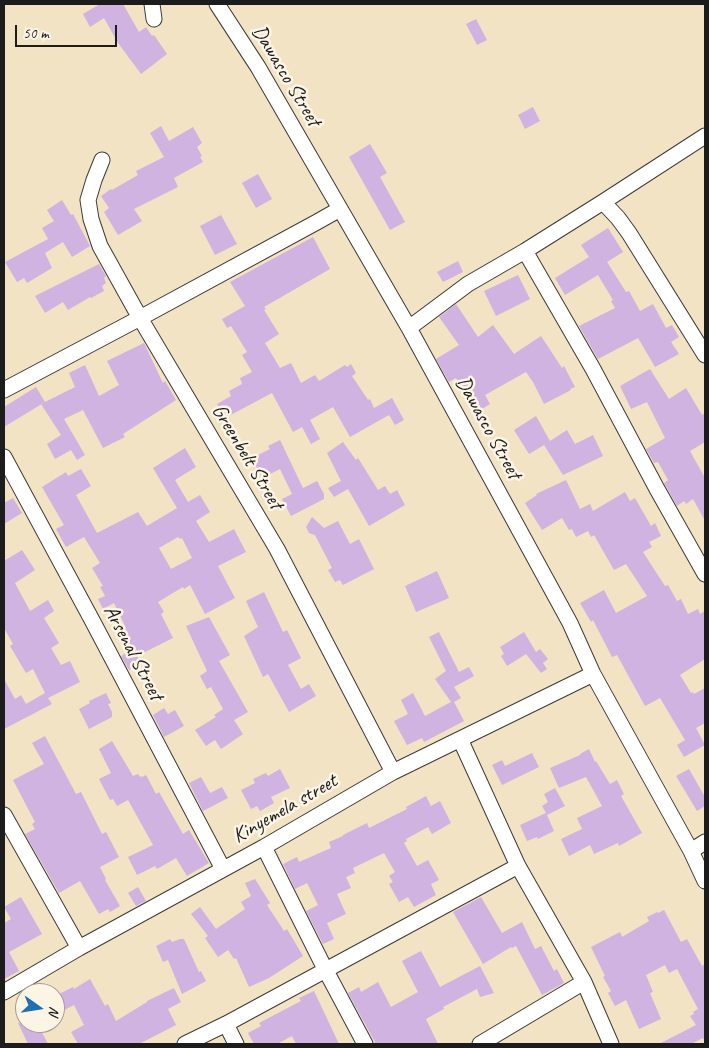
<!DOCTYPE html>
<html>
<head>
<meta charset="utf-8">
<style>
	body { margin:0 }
	#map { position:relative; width:709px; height:1048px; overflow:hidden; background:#f1e3c4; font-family:Caveat,sans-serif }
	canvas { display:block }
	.frame { position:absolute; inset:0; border:5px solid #1c1c1c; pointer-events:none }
	.north { position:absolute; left:15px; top:983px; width:50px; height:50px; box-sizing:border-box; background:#fcf5e5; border:1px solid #a29e95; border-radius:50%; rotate:103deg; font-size:14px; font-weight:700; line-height:20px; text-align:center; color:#1c1c1c }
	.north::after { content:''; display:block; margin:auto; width:18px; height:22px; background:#1f6fb2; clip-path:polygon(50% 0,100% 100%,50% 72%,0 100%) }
	.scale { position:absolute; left:15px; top:25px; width:102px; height:22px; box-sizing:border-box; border:2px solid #1c1c1c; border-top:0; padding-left:6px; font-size:15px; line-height:18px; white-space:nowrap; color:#1c1c1c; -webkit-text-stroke:4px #fcf5e5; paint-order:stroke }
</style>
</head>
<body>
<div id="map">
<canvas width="709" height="1048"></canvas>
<div class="frame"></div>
<div class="north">N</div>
<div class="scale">50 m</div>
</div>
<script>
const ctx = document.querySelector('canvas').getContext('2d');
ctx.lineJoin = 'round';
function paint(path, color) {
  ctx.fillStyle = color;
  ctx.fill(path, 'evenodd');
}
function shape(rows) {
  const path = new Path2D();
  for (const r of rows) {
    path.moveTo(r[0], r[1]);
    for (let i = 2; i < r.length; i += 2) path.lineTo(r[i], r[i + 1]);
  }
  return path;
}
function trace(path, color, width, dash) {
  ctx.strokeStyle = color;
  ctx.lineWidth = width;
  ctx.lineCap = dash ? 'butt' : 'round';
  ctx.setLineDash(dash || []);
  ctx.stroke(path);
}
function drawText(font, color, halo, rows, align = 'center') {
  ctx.font = font + ' Caveat,sans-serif';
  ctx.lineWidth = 5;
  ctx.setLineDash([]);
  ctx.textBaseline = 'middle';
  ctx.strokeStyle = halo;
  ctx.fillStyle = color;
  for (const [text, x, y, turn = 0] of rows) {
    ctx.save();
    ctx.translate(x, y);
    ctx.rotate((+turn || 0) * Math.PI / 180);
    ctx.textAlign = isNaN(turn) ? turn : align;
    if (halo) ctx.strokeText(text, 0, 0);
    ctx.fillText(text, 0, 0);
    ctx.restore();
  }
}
const building = shape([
	[100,4,123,4,139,32,146,27,152,36,154,35,167,54,141,74,118,43,104,18,90,27,83,14],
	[476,19,487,40,477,45,466,24],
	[533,107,540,121,525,129,518,115],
	[161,126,169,141,193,127,202,143,197,147,202,156,200,157,203,162,174,178,178,187,134,209,142,221,118,235,104,212,109,208,101,196,111,189,112,190,138,175,136,171,164,157,150,133],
	[370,144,387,173,380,177,405,222,390,230,349,157],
	[258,174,272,199,256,208,242,183],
	[62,200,71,215,73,214,90,246,72,257,63,242,45,253,52,268,27,283,24,278,17,282,5,262,48,239,42,228,54,221,47,210],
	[221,215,237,244,215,255,200,226],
	[608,228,623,252,607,262,626,292,629,291,640,311,653,304,666,328,672,325,679,337,671,342,679,354,655,367,638,338,598,359,579,326,615,308,611,301,613,300,598,275,565,295,555,278,589,257,581,245],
	[313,237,330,269,264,307,266,309,264,310,279,334,265,343,280,368,291,363,301,383,315,375,319,381,345,365,347,367,351,364,356,373,352,376,368,400,370,399,374,408,392,398,404,420,395,425,389,415,350,437,333,407,310,420,320,439,311,444,302,427,293,432,272,393,225,418,217,404,231,396,229,391,242,384,240,378,252,372,242,355,247,352,231,326,227,328,222,319,245,306,230,282],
	[458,261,463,272,443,282,437,272],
	[99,264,106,276,104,278,106,283,102,286,104,291,91,298,90,297,68,310,63,302,45,313,35,296],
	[518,275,530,299,496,316,484,291],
	[456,304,478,337,493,325,514,354,541,336,562,368,564,366,575,387,570,389,571,390,544,404,533,382,526,372,485,395,490,404,477,412,456,378,449,382,436,359,459,345,439,317],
	[144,343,163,383,165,381,176,400,123,434,125,437,103,448,83,410,64,419,85,455,77,460,71,450,55,459,47,444,61,435,41,404,75,387,69,373,85,365,99,396,119,385,107,361],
	[650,369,669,399,686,388,702,415,705,413,705,442,690,451,705,478,705,521,693,499,686,504,684,501,677,506,664,483,668,480,658,462,654,463,646,449,665,438,647,402,631,409,620,386],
	[36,387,45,402,4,427,4,407],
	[536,416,550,441,567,430,575,444,593,435,603,456,563,475,544,445,529,454,514,430],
	[280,440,303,488,317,481,324,494,324,499,291,516,282,499,292,494,280,469,262,478,252,458,270,449,268,446],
	[343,442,356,460,358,458,378,490,385,486,390,494,397,490,405,505,369,526,348,489,334,497,328,488,341,481,327,453],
	[185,448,196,467,175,480,188,502,200,495,210,512,196,521,209,542,234,529,246,552,218,566,235,598,205,614,190,585,184,589,183,587,158,602,164,612,161,614,173,638,137,656,141,662,129,670,121,656,126,653,115,631,125,626,114,603,103,609,98,599,105,596,100,587,103,586,92,568,100,563,84,537,66,547,56,529,64,525,42,487,66,472,68,476,81,469,91,486,76,495,97,533,138,512,147,526,177,508,153,468],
	[178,537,180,539,182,538,192,558,171,569,159,548],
	[566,480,580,509,590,504,593,511,625,492,630,501,635,498,651,526,655,523,661,536,649,542,652,547,643,552,665,586,668,585,677,601,681,599,688,614,698,609,700,614,705,611,705,659,680,675,691,693,693,692,694,694,705,688,705,723,696,728,705,745,684,757,677,745,685,740,660,698,645,706,617,655,612,657,593,620,591,622,580,603,604,590,616,613,647,596,626,564,614,570,594,535,591,537,588,531,576,537,572,529,569,530,562,518,542,530,525,503,537,495,536,494],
	[13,498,22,513,4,524,4,503],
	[312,517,324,528,338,521,350,544,359,539,374,569,343,585,340,580,335,582,328,570,332,568,315,535,309,533,306,527],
	[22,550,35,570,15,583,30,611,48,600,54,611,44,618,59,643,51,648,61,665,70,661,80,682,48,698,52,704,4,729,4,679,15,699,21,695,26,704,45,693,33,669,26,673,10,646,13,644,4,628,4,561],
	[437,571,449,598,416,612,405,586],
	[264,592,283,632,287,630,301,658,288,665,301,689,309,684,316,696,289,712,268,674,263,677,244,636,258,627,246,601],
	[209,617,230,655,219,661,248,712,234,720,243,734,221,749,215,740,206,746,195,730,216,717,214,715,223,709,211,687,207,689,200,676,207,671,186,626],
	[439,632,459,672,469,667,474,676,454,687,461,698,454,702,464,721,424,742,422,738,407,745,394,721,408,714,401,700,413,693,425,716,451,702,435,679,446,671,429,637],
	[524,632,536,652,540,649,548,659,543,663,547,669,541,673,526,654,507,666,501,656,504,654,500,647],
	[106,693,111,703,108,704,112,712,112,717,89,729,79,709,90,703,89,701],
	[164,708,168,714,175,710,184,726,164,737,153,715],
	[45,736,76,794,81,792,102,834,106,832,119,857,100,867,106,879,105,880,120,906,110,912,108,909,99,914,80,881,59,893,25,834,35,829,32,824,35,822,13,780,44,764,32,743],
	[112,741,133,776,138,774,140,777,141,776,142,777,146,775,156,794,159,792,183,834,189,830,209,863,187,876,176,858,157,869,155,866,137,875,128,857,153,845,128,800,117,806,113,799,110,800,99,779,111,773,99,749],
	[589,749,595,762,596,761,610,784,617,780,624,794,621,796,642,833,619,846,618,843,594,854,590,845,569,856,561,839,582,829,577,818,602,806,586,777,559,788,550,768,580,755,580,754],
	[532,753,539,767,502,785,492,765,502,760,505,766],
	[280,769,290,788,271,797,274,803,260,811,257,806,251,809,241,790,255,783,253,779,266,773,268,776],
	[689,769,705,797,705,806,697,811,676,776],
	[201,777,210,793,222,787,228,798,203,811,189,783],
	[555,788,565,806,547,815,554,831,538,839,537,837,527,841,520,825,546,813,542,806,548,802,544,794],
	[426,796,431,806,440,801,451,823,432,834,428,827,406,839,407,841,404,843,417,866,428,860,439,880,431,884,436,895,414,907,408,897,399,902,389,884,393,882,389,876,395,872,384,853,353,868,355,873,346,877,351,888,337,894,346,914,327,923,334,939,323,944,306,911,318,905,307,883,295,889,283,864,297,857,299,862,331,848,329,842,343,836,343,835,367,823,369,828,407,809,406,807],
	[255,879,270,903,267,905,284,931,287,929,303,956,269,978,249,987,236,958,234,959,228,950,218,957,205,938,208,936,191,914,200,907,216,929,245,909,241,902,251,896,245,883],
	[138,887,146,901,136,906,128,893],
	[21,897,42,934,9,952,19,971,4,979,4,923,11,919,4,907],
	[481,897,502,933,522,922,535,949,541,946,554,971,557,969,564,983,542,995,516,946,512,948,511,947,483,964,453,912],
	[664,910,681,942,687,939,702,966,705,964,705,1042,703,1038,691,1044,659,1044,696,1025,690,1016,694,1014,693,1012,698,1009,677,969,669,973,665,965,646,975,653,992,650,993,661,1019,639,1029,626,1000,615,1006,608,993,611,991,603,977,605,976,591,947,620,932,622,937,649,921,647,917,657,912,658,913],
	[170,939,172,942,180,939,184,939,199,972,201,971,206,981,182,994,168,960,163,962,156,946],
	[421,951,440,987,480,966,494,993,480,997,477,989,443,1007,444,1009,426,1019,438,1044,376,1044,348,993,359,987,361,992,378,982,391,1007,418,992,402,961],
	[90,979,105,1006,108,1004,116,1021,147,1002,147,1001,174,988,181,1002,168,1009,176,1025,139,1044,78,1044,71,1032,84,1025,74,1005,55,1015,55,996,73,987,74,989],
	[314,991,339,1044,296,1044,292,1036,277,1044,254,1044,248,1033,261,1026,259,1023,301,1001,299,998],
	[18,1023,37,1023,48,1044,28,1044]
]);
const minor = shape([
	[152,4,154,19],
	[217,4,258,67,409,328,570,623,593,674,691,851,705,881],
	[102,160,94,180,88,200,91,219,100,246,140,318,277,549,393,772],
	[603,202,618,218,629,233,705,355],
	[525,251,593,369,657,489,705,574],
	[409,328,468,284,525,251,603,202,705,136],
	[4,390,140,318,317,222,340,209],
	[4,457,93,622,223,869],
	[460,739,518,866,584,982,611,1044],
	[4,815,79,948],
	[264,847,325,969,365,1044],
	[691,851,705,842],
	[4,992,79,948,264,847,393,772,593,674],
	[226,1024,236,1044],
	[185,1044,226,1024,518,866],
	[480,1044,584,982]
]);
const streetNames = [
	["Dawasco Street",286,76,59],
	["Dawasco Street",488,428,61],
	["Greenbelt Street",247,457,59],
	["Arsenal Street",133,653,62],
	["Kinyemela street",285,809,-30]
];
paint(building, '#d0b3e0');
trace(minor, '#3c3a35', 17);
trace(minor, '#fff', 15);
drawText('21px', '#1c1c1c', '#fcf5e5', streetNames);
</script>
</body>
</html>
